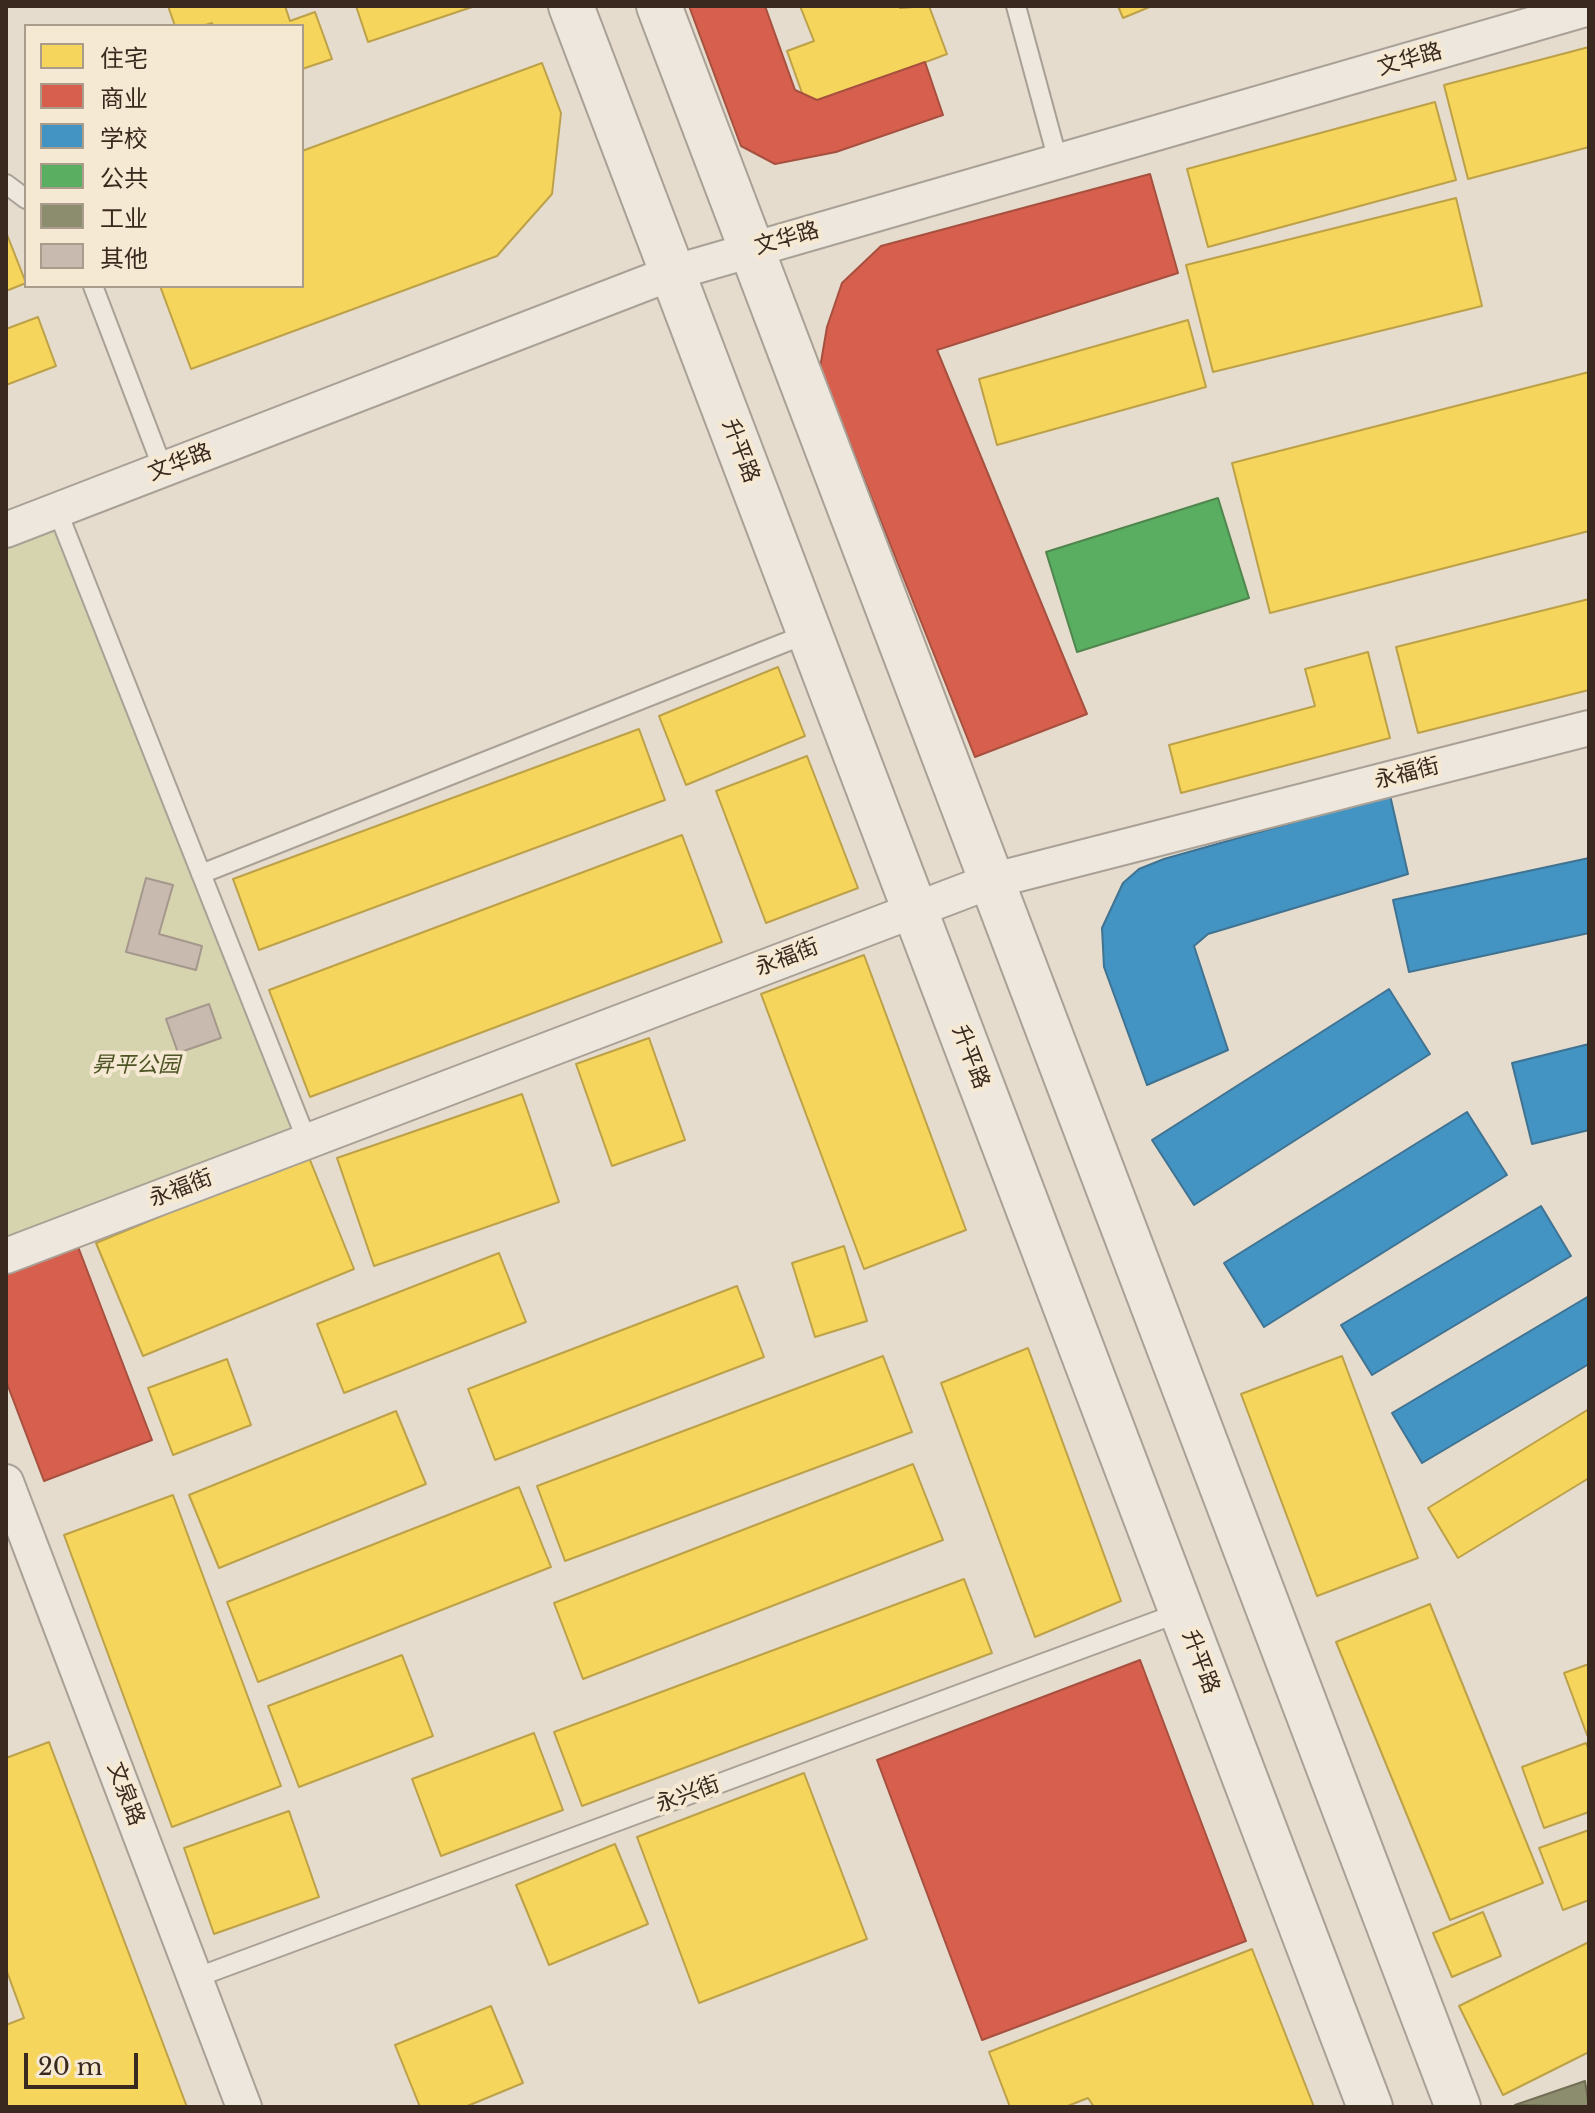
<!DOCTYPE html>
<html>
<head>
<meta charset="utf-8">
<style>
	body { margin:0 }
	#map { position:relative; width:1595px; height:2113px; overflow:hidden; background:#e5dccd; font-family:"Libre Baskerville","Noto Sans SC",serif }
	canvas { display:block }
	.frame { position:absolute; inset:0; border:8px solid #39291e; pointer-events:none }
	.legend { position:absolute; left:24px; top:24px; width:280px; height:264px; box-sizing:border-box; background:#f6e9d3; border:2px solid #aa9c8b; margin:0; padding:10px 14px; list-style:none; font-size:24px; color:#39291e }
	.legend li { display:flex; align-items:center; gap:16px; height:40px }
	.legend b { width:40px; border:2px solid #aa9c8b }
	.scale { position:absolute; left:24px; top:2053px; width:114px; height:36px; box-sizing:border-box; border:4px solid #39291e; border-top:0; padding-left:10px; font-size:24px; line-height:28px; white-space:nowrap; color:#39291e; -webkit-text-stroke:6px #f6e9d3; paint-order:stroke }
</style>
</head>
<body>
<div id="map">
<canvas width="1595" height="2113"></canvas>
<div class="frame"></div>
<ul class="legend">
<li><b style="height:22px;background:#f6d55c"></b>住宅</li>
<li><b style="height:22px;background:#d6604d"></b>商业</li>
<li><b style="height:22px;background:#4393c3"></b>学校</li>
<li><b style="height:22px;background:#5aae61"></b>公共</li>
<li><b style="height:22px;background:#8c8c6e"></b>工业</li>
<li><b style="height:22px;background:#c8baae"></b>其他</li>
</ul>
<div class="scale">20 m</div>
</div>
<script>
const ctx = document.querySelector('canvas').getContext('2d');
ctx.lineJoin = 'round';
function paint(path, color) {
  ctx.fillStyle = color;
  ctx.fill(path, 'evenodd');
}
function shape(rows) {
  const path = new Path2D();
  for (const r of rows) {
    path.moveTo(r[0], r[1]);
    for (let i = 2; i < r.length; i += 2) path.lineTo(r[i], r[i + 1]);
  }
  return path;
}
function trace(path, color, width, dash) {
  ctx.strokeStyle = color;
  ctx.lineWidth = width;
  ctx.lineCap = dash ? 'butt' : 'round';
  ctx.setLineDash(dash || []);
  ctx.stroke(path);
}
function drawText(font, color, halo, rows, align = 'center') {
  ctx.font = font + ' "Libre Baskerville","Noto Sans SC",serif';
  ctx.lineWidth = 8;
  ctx.setLineDash([]);
  ctx.textBaseline = 'middle';
  ctx.strokeStyle = halo;
  ctx.fillStyle = color;
  for (const [text, x, y, turn = 0] of rows) {
    ctx.save();
    ctx.translate(x, y);
    ctx.rotate((+turn || 0) * Math.PI / 180);
    ctx.textAlign = isNaN(turn) ? turn : align;
    if (halo) ctx.strokeText(text, 0, 0);
    ctx.fillText(text, 0, 0);
    ctx.restore();
  }
}
const green = shape([
	[57,510,307,1141,6,1256,6,530]
]);
const homes = shape([
	[168,6,285,6,290,21,315,12,332,59,302,69,302,26,213,26,212,23,202,26,175,26,168,6],
	[356,6,475,6,368,42,356,6],
	[800,6,899,6,900,8,929,6,947,54,807,107,787,51,814,41,800,6],
	[1118,6,1152,6,1123,18,1118,6],
	[1589,47,1589,147,1468,179,1444,85,1589,47],
	[542,63,561,113,552,194,497,256,191,369,160,286,302,286,302,151,542,63],
	[1435,102,1456,180,1208,247,1187,169,1435,102],
	[1456,198,1482,306,1213,372,1186,265,1456,198],
	[6,232,26,283,6,291,6,232],
	[38,317,56,366,6,385,6,329,38,317],
	[1188,320,1206,387,997,445,979,379,1188,320],
	[1589,372,1589,531,1270,613,1232,463,1589,372],
	[1589,599,1589,690,1418,733,1396,647,1589,599],
	[1368,652,1390,738,1181,793,1169,745,1315,706,1305,669,1368,652],
	[778,667,805,736,686,785,659,716,778,667],
	[639,729,665,800,259,950,233,879,639,729],
	[807,756,858,888,766,923,716,791,807,756],
	[682,835,722,942,310,1097,269,990,682,835],
	[864,955,966,1230,864,1269,761,994,864,955],
	[649,1038,685,1140,612,1166,576,1064,649,1038],
	[522,1094,559,1202,374,1266,337,1158,522,1094],
	[308,1155,354,1269,143,1356,96,1243,308,1155],
	[844,1246,867,1321,815,1337,792,1263,844,1246],
	[499,1253,526,1322,344,1393,317,1324,499,1253],
	[737,1286,764,1357,495,1460,468,1389,737,1286],
	[1028,1348,1121,1601,1035,1637,941,1383,1028,1348],
	[883,1356,912,1432,565,1561,537,1486,883,1356],
	[1342,1356,1418,1558,1317,1596,1241,1394,1342,1356],
	[227,1359,251,1425,173,1455,148,1388,227,1359],
	[1589,1409,1589,1478,1458,1558,1428,1508,1589,1409],
	[396,1411,426,1484,219,1568,189,1495,396,1411],
	[913,1464,943,1540,583,1679,554,1603,913,1464],
	[519,1487,551,1567,258,1682,227,1602,519,1487],
	[173,1495,281,1786,172,1827,64,1535,173,1495],
	[964,1579,992,1653,582,1806,554,1732,964,1579],
	[1430,1604,1543,1883,1450,1920,1336,1642,1430,1604],
	[402,1655,433,1736,299,1787,268,1706,402,1655],
	[1589,1664,1589,1734,1587,1735,1564,1673,1589,1664],
	[534,1733,563,1810,441,1856,412,1779,534,1733],
	[49,1742,187,2107,6,2107,6,2025,24,2018,6,1969,6,1758,49,1742],
	[1586,1743,1589,1750,1589,1812,1544,1828,1522,1767,1586,1743],
	[804,1773,867,1939,699,2003,637,1837,804,1773],
	[289,1811,319,1897,214,1934,184,1848,289,1811],
	[1589,1830,1589,1900,1563,1910,1539,1848,1589,1830],
	[615,1844,648,1924,549,1965,516,1885,615,1844],
	[1483,1912,1501,1956,1452,1977,1433,1933,1483,1912],
	[1589,1942,1589,2052,1503,2095,1459,2006,1589,1942],
	[1252,1949,1314,2107,1094,2107,1088,2098,1065,2107,1010,2107,989,2052,1252,1949],
	[491,2006,523,2083,465,2107,420,2107,395,2045,491,2006]
]);
const shops = shape([
	[689,6,765,6,795,90,817,100,925,62,943,115,836,152,775,164,741,146,689,6],
	[1150,174,1178,273,937,350,1087,714,975,757,820,368,827,327,842,283,881,246,1150,174],
	[77,1244,152,1440,44,1481,6,1381,6,1271,77,1244],
	[1140,1660,1246,1941,982,2040,877,1760,1140,1660]
]);
const schools = shape([
	[1390,795,1408,874,1208,934,1194,946,1228,1050,1147,1085,1104,967,1102,928,1123,883,1139,869,1164,859,1390,795],
	[1589,858,1589,933,1409,972,1393,900,1589,858],
	[1389,989,1430,1054,1194,1205,1152,1140,1389,989],
	[1589,1044,1589,1130,1532,1144,1512,1063,1589,1044],
	[1467,1112,1507,1175,1264,1327,1224,1263,1467,1112],
	[1541,1206,1571,1256,1372,1375,1341,1325,1541,1206],
	[1589,1296,1589,1364,1422,1463,1392,1413,1589,1296]
]);
const public = shape([
	[1218,498,1249,598,1077,652,1046,552,1218,498]
]);
const industry = shape([
	[1585,2081,1589,2107,1515,2105,1585,2081]
]);
const building = shape([
	[146,878,173,885,159,934,202,946,196,970,126,952,146,878],
	[209,1004,221,1038,178,1053,166,1019,209,1004]
]);
const service = shape([
	[1016,6,1058,161],
	[6,184,26,199],
	[93,286,163,469],
	[57,510,307,1141],
	[201,874,809,633],
	[195,1978,1181,1612]
]);
const minor = shape([
	[6,530,672,273,1589,8],
	[6,1256,991,881,1589,728],
	[6,1482,244,2107]
]);
const tertiary = shape([
	[571,6,1370,2107],
	[659,6,1458,2107]
]);
const streetNames = [
	["文华路",1410,60,-16],
	["文华路",787,239,-16],
	["升平路",740,451,69],
	["文华路",180,463,-21],
	["永福街",1407,774,-14],
	["永福街",787,958,-21],
	["升平路",970,1057,69],
	["永福街",181,1189,-21],
	["升平路",1200,1662,69],
	["文泉路",125,1794,69],
	["永兴街",688,1795,-20]
];
const parkNames = [
	["昇平公园",136,1066]
];
paint(green, '#d6d4af');
paint(homes, '#f6d55c');
trace(homes, '#bda149', 2);
paint(shops, '#d6604d');
trace(shops, '#a7503f', 2);
paint(schools, '#4393c3');
trace(schools, '#407392', 2);
paint(public, '#5aae61');
trace(public, '#50864d', 2);
paint(industry, '#8c8c6e');
trace(industry, '#736e56', 2);
paint(building, '#c8baae');
trace(building, '#a5978c', 2);
trace(service, '#aaa196', 22);
trace(minor, '#aaa196', 38);
trace(tertiary, '#aaa196', 48);
trace(service, '#ede7de', 18);
trace(minor, '#ede7de', 34);
trace(tertiary, '#ede7de', 44);
drawText('22px', '#39291e', '#f6e9d3', streetNames);
drawText('italic 22px', '#4d5524', '#f6e9d3', parkNames);
</script>
</body>
</html>
